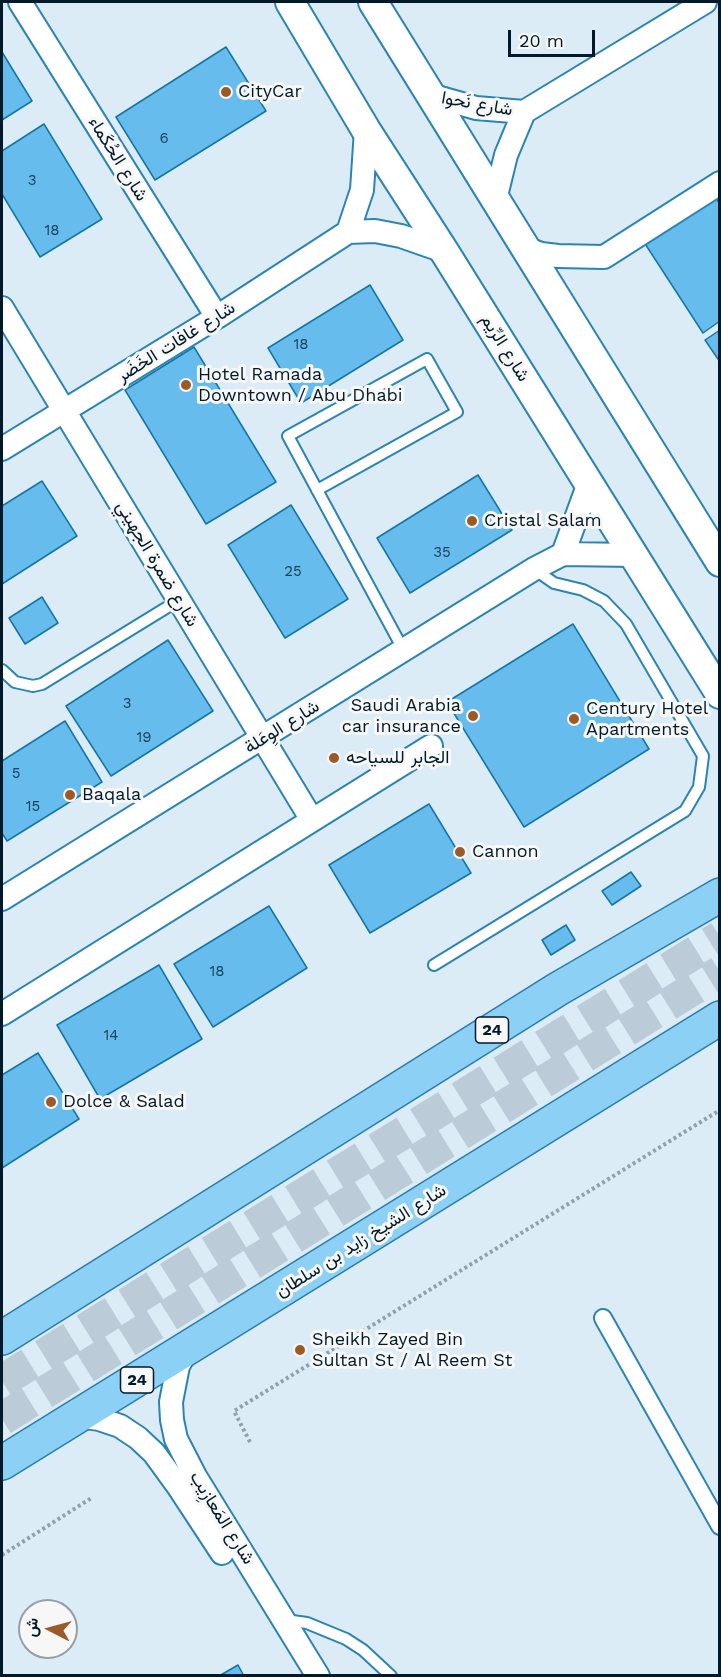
<!DOCTYPE html>
<html>
<head>
<meta charset="utf-8">
<style>
	body { margin:0 }
	#map { position:relative; width:721px; height:1677px; overflow:hidden; background:#dcecf7; font-family:"Work Sans",Vazirmatn,sans-serif }
	canvas { display:block }
	.frame { position:absolute; inset:0; border:3px solid #011a29; pointer-events:none }
	.north { position:absolute; left:18px; top:1599px; width:60px; height:60px; box-sizing:border-box; background:#f7f7f7; border:2px solid #959fa5; border-radius:50%; rotate:276deg; font-size:16px; font-weight:700; line-height:24px; text-align:center; color:#011a29 }
	.north::after { content:''; display:block; margin:auto; width:21px; height:27px; background:#9c5b26; clip-path:polygon(50% 0,100% 100%,50% 72%,0 100%) }
	.scale { position:absolute; left:508px; top:30px; width:87px; height:27px; box-sizing:border-box; border:3px solid #011a29; border-top:0; padding-left:8px; font-size:18px; line-height:21px; white-space:nowrap; color:#011a29; -webkit-text-stroke:4px #f7f7f7; paint-order:stroke }
</style>
</head>
<body>
<div id="map">
<canvas width="721" height="1677"></canvas>
<div class="frame"></div>
<div class="north">ش</div>
<div class="scale">20 m</div>
</div>
<script>
const ctx = document.querySelector('canvas').getContext('2d');
ctx.lineJoin = 'round';
function paint(path, color) {
  ctx.fillStyle = color;
  ctx.fill(path, 'evenodd');
}
function shape(rows) {
  const path = new Path2D();
  for (const r of rows) {
    path.moveTo(r[0], r[1]);
    for (let i = 2; i < r.length; i += 2) path.lineTo(r[i], r[i + 1]);
  }
  return path;
}
function trace(path, color, width, dash) {
  ctx.strokeStyle = color;
  ctx.lineWidth = width;
  ctx.lineCap = dash ? 'butt' : 'round';
  ctx.setLineDash(dash || []);
  ctx.stroke(path);
}
function drawText(font, color, halo, rows, align = 'center') {
  ctx.font = font + ' "Work Sans",Vazirmatn,sans-serif';
  ctx.lineWidth = 6;
  ctx.setLineDash([]);
  ctx.textBaseline = 'middle';
  ctx.strokeStyle = halo;
  ctx.fillStyle = color;
  for (const [text, x, y, turn = 0] of rows) {
    ctx.save();
    ctx.translate(x, y);
    ctx.rotate((+turn || 0) * Math.PI / 180);
    ctx.textAlign = isNaN(turn) ? turn : align;
    if (halo) ctx.strokeText(text, 0, 0);
    ctx.fillText(text, 0, 0);
    ctx.restore();
  }
}
const building = shape([
	[226,47,266,111,155,180,116,117,226,47],
	[2,52,32,101,2,120,2,52],
	[44,124,102,219,40,257,2,194,2,151,44,124],
	[711,191,720,204,720,321,703,333,640,236,711,191],
	[370,285,403,340,301,403,268,348,370,285],
	[720,330,720,362,705,340,720,330],
	[194,347,276,482,206,524,125,390,194,347],
	[478,475,512,530,410,593,377,538,478,475],
	[42,481,77,536,2,584,2,506,42,481],
	[291,505,348,599,285,638,228,545,291,505],
	[42,597,58,623,25,644,9,618,42,597],
	[573,624,649,749,524,827,447,702,573,624],
	[168,640,213,711,111,776,66,706,168,640],
	[65,721,102,782,7,841,2,833,2,761,65,721],
	[429,804,471,873,370,933,329,865,429,804],
	[631,872,641,886,612,905,602,891,631,872],
	[269,906,307,968,213,1027,174,964,269,906],
	[566,925,575,940,551,955,542,940,566,925],
	[159,965,202,1039,100,1099,57,1025,159,965],
	[38,1053,79,1119,2,1168,2,1075,38,1053],
	[238,1665,244,1676,219,1676,238,1665]
]);
const trunkTunnel = shape([
	[2,1381,720,937],
	[2,1419,720,972]
]);
const path = shape([
	[250,1442,234,1411,720,1110],
	[2,1555,93,1497]
]);
const service = shape([
	[317,490,457,412,427,359,288,436,404,651],
	[2,670,15,682,33,686,42,684,179,600],
	[434,965,685,811,699,787,703,756,626,624,604,601,583,590,554,583,534,569],
	[285,1620,307,1623,346,1639,363,1650,391,1676]
]);
const pedestrian = shape([
	[603,1318,720,1526]
]);
const minor = shape([
	[20,2,217,317],
	[430,95,476,108,524,112,705,2],
	[495,200,506,155,524,112],
	[348,232,362,190,366,130],
	[525,248,541,254,558,256,604,257,720,183],
	[2,308,312,820],
	[2,449,217,317,348,232,375,231,401,236,444,251],
	[563,554,589,483],
	[2,899,534,569,563,554,634,555],
	[2,1014,431,746],
	[187,1350,178,1366,171,1402,172,1420,176,1439,195,1476,318,1676],
	[78,1416,99,1419,120,1426,138,1438,154,1453,178,1486,222,1553]
]);
const tertiary = shape([
	[290,2,366,130,444,251,720,694],
	[373,2,720,562]
]);
const primary = shape([
	[2,1338,558,989,720,895],
	[2,1463,720,1018]
]);
const markers = [
	[226,92,6,"#9c5b26"],
	[186,385,6,"#9c5b26"],
	[472,521,6,"#9c5b26"],
	[473,716,6,"#9c5b26"],
	[574,719,6,"#9c5b26"],
	[334,758,6,"#9c5b26"],
	[70,795,6,"#9c5b26"],
	[460,852,6,"#9c5b26"],
	[51,1102,6,"#9c5b26"],
	[300,1350,6,"#9c5b26"]
];
const numberNames = [
	["6",164,139],
	["3",32,181],
	["18",52,231],
	["18",301,345],
	["35",442,553],
	["25",293,572],
	["3",127,704],
	["19",144,738],
	["5",16,774],
	["15",33,807],
	["18",217,972],
	["14",111,1036]
];
const shields = [
	[492,1030,33],
	[137,1380,33]
];
const shieldNames = [
	["24",492,1030],
	["24",137,1380]
];
const poiNames = [
	["CityCar",238,92],
	["Hotel Ramada",198,375],
	["Downtown / Abu Dhabi",198,396],
	["Cristal Salam",484,521],
	["Saudi Arabia",461,706,"right"],
	["car insurance",461,727,"right"],
	["Century Hotel",586,709],
	["Apartments",586,730],
	["الجابر للسياحه",346,758],
	["Baqala",82,795],
	["Cannon",472,852],
	["Dolce & Salad",63,1102],
	["Sheikh Zayed Bin",312,1340],
	["Sultan St / Al Reem St",312,1361]
];
const streetNames = [
	["شارع نَحوا",477,104,10],
	["شارع الحُكَماء",118,159,58],
	["شارع غافات الخَضَر",176,342,-32],
	["شارع الرِّيم",505,348,58],
	["شارع ضمرة الجهيني",157,564,59],
	["شارع الوِعَلة",282,727,-32],
	["شارع الشيخ زايد بن سلطان",361,1241,-32],
	["شارع المَعازِيب",222,1518,58]
];
paint(building, '#67bcee');
trace(building, '#1375a3', 1.5);
trace(trunkTunnel, '#bbccd8', 33, [33, 16]);
trace(service, '#2b84b4', 14);
trace(pedestrian, '#2b84b4', 20);
trace(minor, '#2b84b4', 26);
trace(tertiary, '#2b84b4', 32);
trace(primary, '#297daa', 36);
trace(path, '#8ea1ad', 4, [3, 3]);
trace(service, '#fff', 10);
trace(pedestrian, '#fff', 16);
trace(minor, '#fff', 22);
trace(tertiary, '#fff', 28);
trace(primary, '#8cd1f5', 33);
for (const [x, y, r, color] of markers) {
  const dot = new Path2D();
  dot.arc(x, y, r, 0, 2 * Math.PI);
  ctx.fillStyle = color;
  ctx.fill(dot);
  trace(dot, '#f7f7f7', 2);
}
drawText('15px', '#1a425a', null, numberNames);
for (const [x, y, w] of shields) {
  const box = new Path2D();
  box.roundRect(x - w / 2, y - 13, w, 26, 4.5);
  ctx.fillStyle = '#f7f7f7';
  ctx.fill(box);
  trace(box, '#011a29', 1.5);
}
drawText('bold 16px', '#011a29', null, shieldNames);
drawText('18px', '#011a29', '#f7f7f7', poiNames, 'left');
drawText('18px', '#011a29', '#f7f7f7', streetNames);
</script>
</body>
</html>
